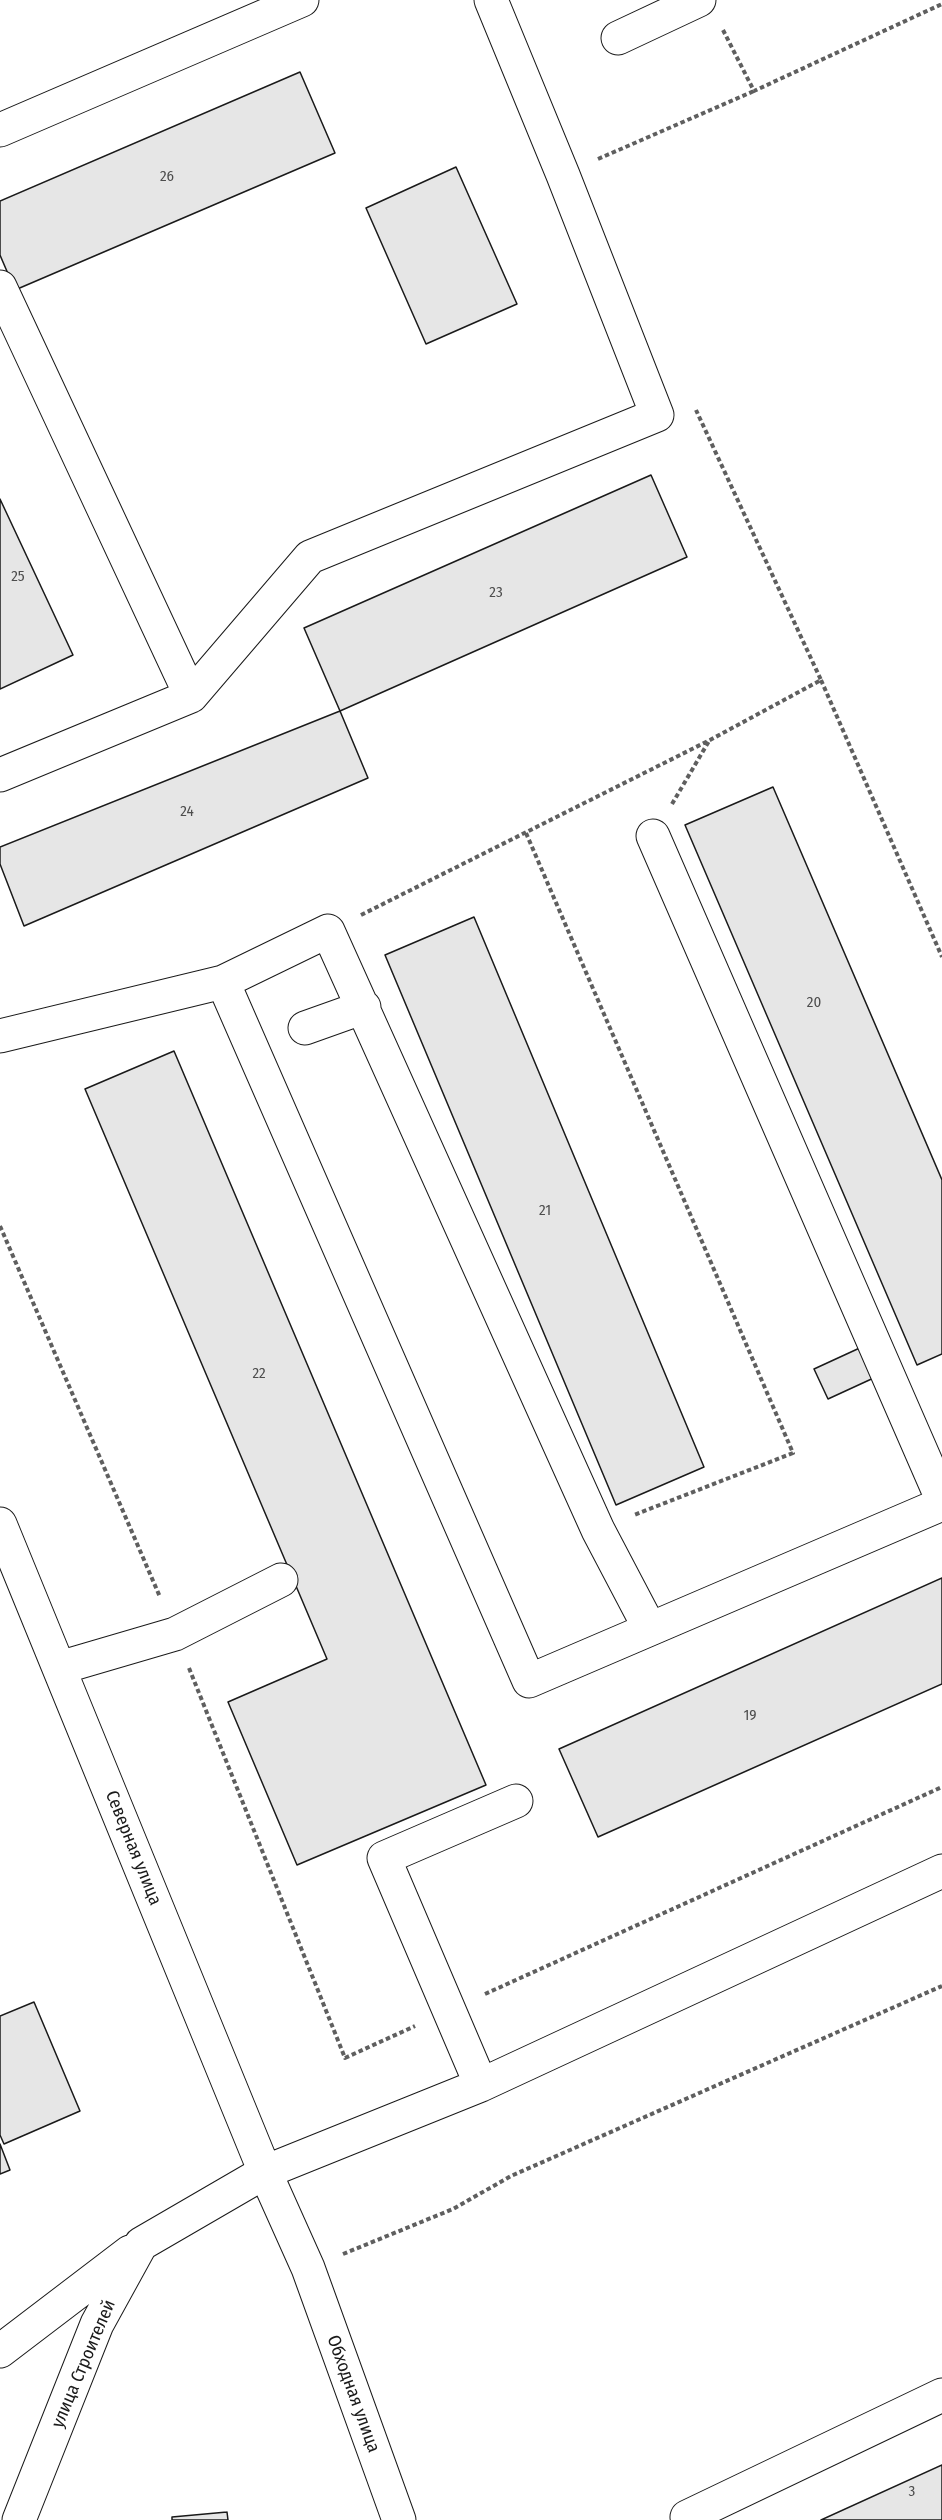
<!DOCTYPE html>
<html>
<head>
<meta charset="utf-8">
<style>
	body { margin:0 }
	canvas { display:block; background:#fff }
</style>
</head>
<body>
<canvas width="942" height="2520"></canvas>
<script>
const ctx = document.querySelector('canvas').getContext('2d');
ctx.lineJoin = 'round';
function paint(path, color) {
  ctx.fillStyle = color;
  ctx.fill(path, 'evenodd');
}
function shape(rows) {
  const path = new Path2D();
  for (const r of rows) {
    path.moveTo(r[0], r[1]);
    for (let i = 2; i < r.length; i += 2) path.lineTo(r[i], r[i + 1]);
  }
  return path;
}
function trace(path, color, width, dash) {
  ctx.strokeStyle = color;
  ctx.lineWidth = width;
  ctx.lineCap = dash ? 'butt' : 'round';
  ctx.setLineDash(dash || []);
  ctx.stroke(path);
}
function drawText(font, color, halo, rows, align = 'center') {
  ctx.font = font + ' "Fira Sans Condensed",sans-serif';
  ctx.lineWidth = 4.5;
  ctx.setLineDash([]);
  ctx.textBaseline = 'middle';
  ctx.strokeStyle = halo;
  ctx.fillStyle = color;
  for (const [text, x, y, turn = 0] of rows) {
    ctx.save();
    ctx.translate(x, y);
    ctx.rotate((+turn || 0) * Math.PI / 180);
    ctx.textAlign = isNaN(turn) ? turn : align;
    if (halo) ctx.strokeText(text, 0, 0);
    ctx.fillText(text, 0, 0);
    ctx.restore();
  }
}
const building = shape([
	[300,72,335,153,15,290,0,255,0,201,300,72],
	[456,167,517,304,426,344,366,208,456,167],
	[651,475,687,557,340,711,304,628,651,475],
	[0,499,73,655,0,689,0,499],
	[340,711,368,778,24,926,0,864,0,847,340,711],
	[773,787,942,1180,942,1354,917,1365,685,825,773,787],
	[474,917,704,1467,616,1505,385,955,474,917],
	[174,1051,486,1785,297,1865,228,1702,327,1659,85,1089,174,1051],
	[864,1346,878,1376,828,1399,814,1369,864,1346],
	[942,1578,942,1684,598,1837,559,1749,942,1578],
	[34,2002,80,2111,4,2144,0,2135,0,2016,34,2002],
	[0,2144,10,2170,0,2174,0,2144],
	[942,2465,942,2520,821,2520,942,2465],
	[227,2512,228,2520,172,2520,172,2517,227,2512]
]);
const path = shape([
	[723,30,754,91,942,4],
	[598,159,754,91],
	[821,680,942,957],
	[672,804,709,741],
	[526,833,793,1453,634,1515],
	[361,915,710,740,821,680,696,410],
	[0,1226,160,1597],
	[189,1668,345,2058,415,2026],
	[485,1994,942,1787],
	[343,2254,453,2209,511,2176,942,1986]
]);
const minor = shape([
	[618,38,699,0],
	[0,130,302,0],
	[0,287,191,696,0,775],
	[191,696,310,557,657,415,563,175,491,0],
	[653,836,942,1499],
	[223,982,529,1681,942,1504],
	[305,1028,364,1007],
	[0,1036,223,982,328,931,598,1530,650,1629],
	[0,1524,265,2172,308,2268,399,2520],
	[59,1668,175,1634,281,1580],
	[481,2085,384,1858,516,1801],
	[0,2351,130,2252],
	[19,2520,97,2324,141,2244,265,2172,481,2085,942,1871],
	[688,2520,687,2517,942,2395]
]);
const numberNames = [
	["26",167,177],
	["25",18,577],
	["23",496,593],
	["24",187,812],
	["20",814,1003],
	["21",545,1211],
	["22",259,1374],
	["19",750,1716],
	["3",912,2492]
];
const streetNames = [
	["Северная улица",133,1848,68],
	["улица Строителей",84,2364,-67],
	["Обходная улица",353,2394,70]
];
paint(building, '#e6e6e6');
trace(building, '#1a1a1a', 1.5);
trace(minor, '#1a1a1a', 35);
trace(path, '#5f5f5f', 4, [4.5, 3]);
trace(minor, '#fff', 33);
drawText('15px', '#4d4d4d', null, numberNames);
drawText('18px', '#1a1a1a', '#fff', streetNames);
</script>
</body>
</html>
